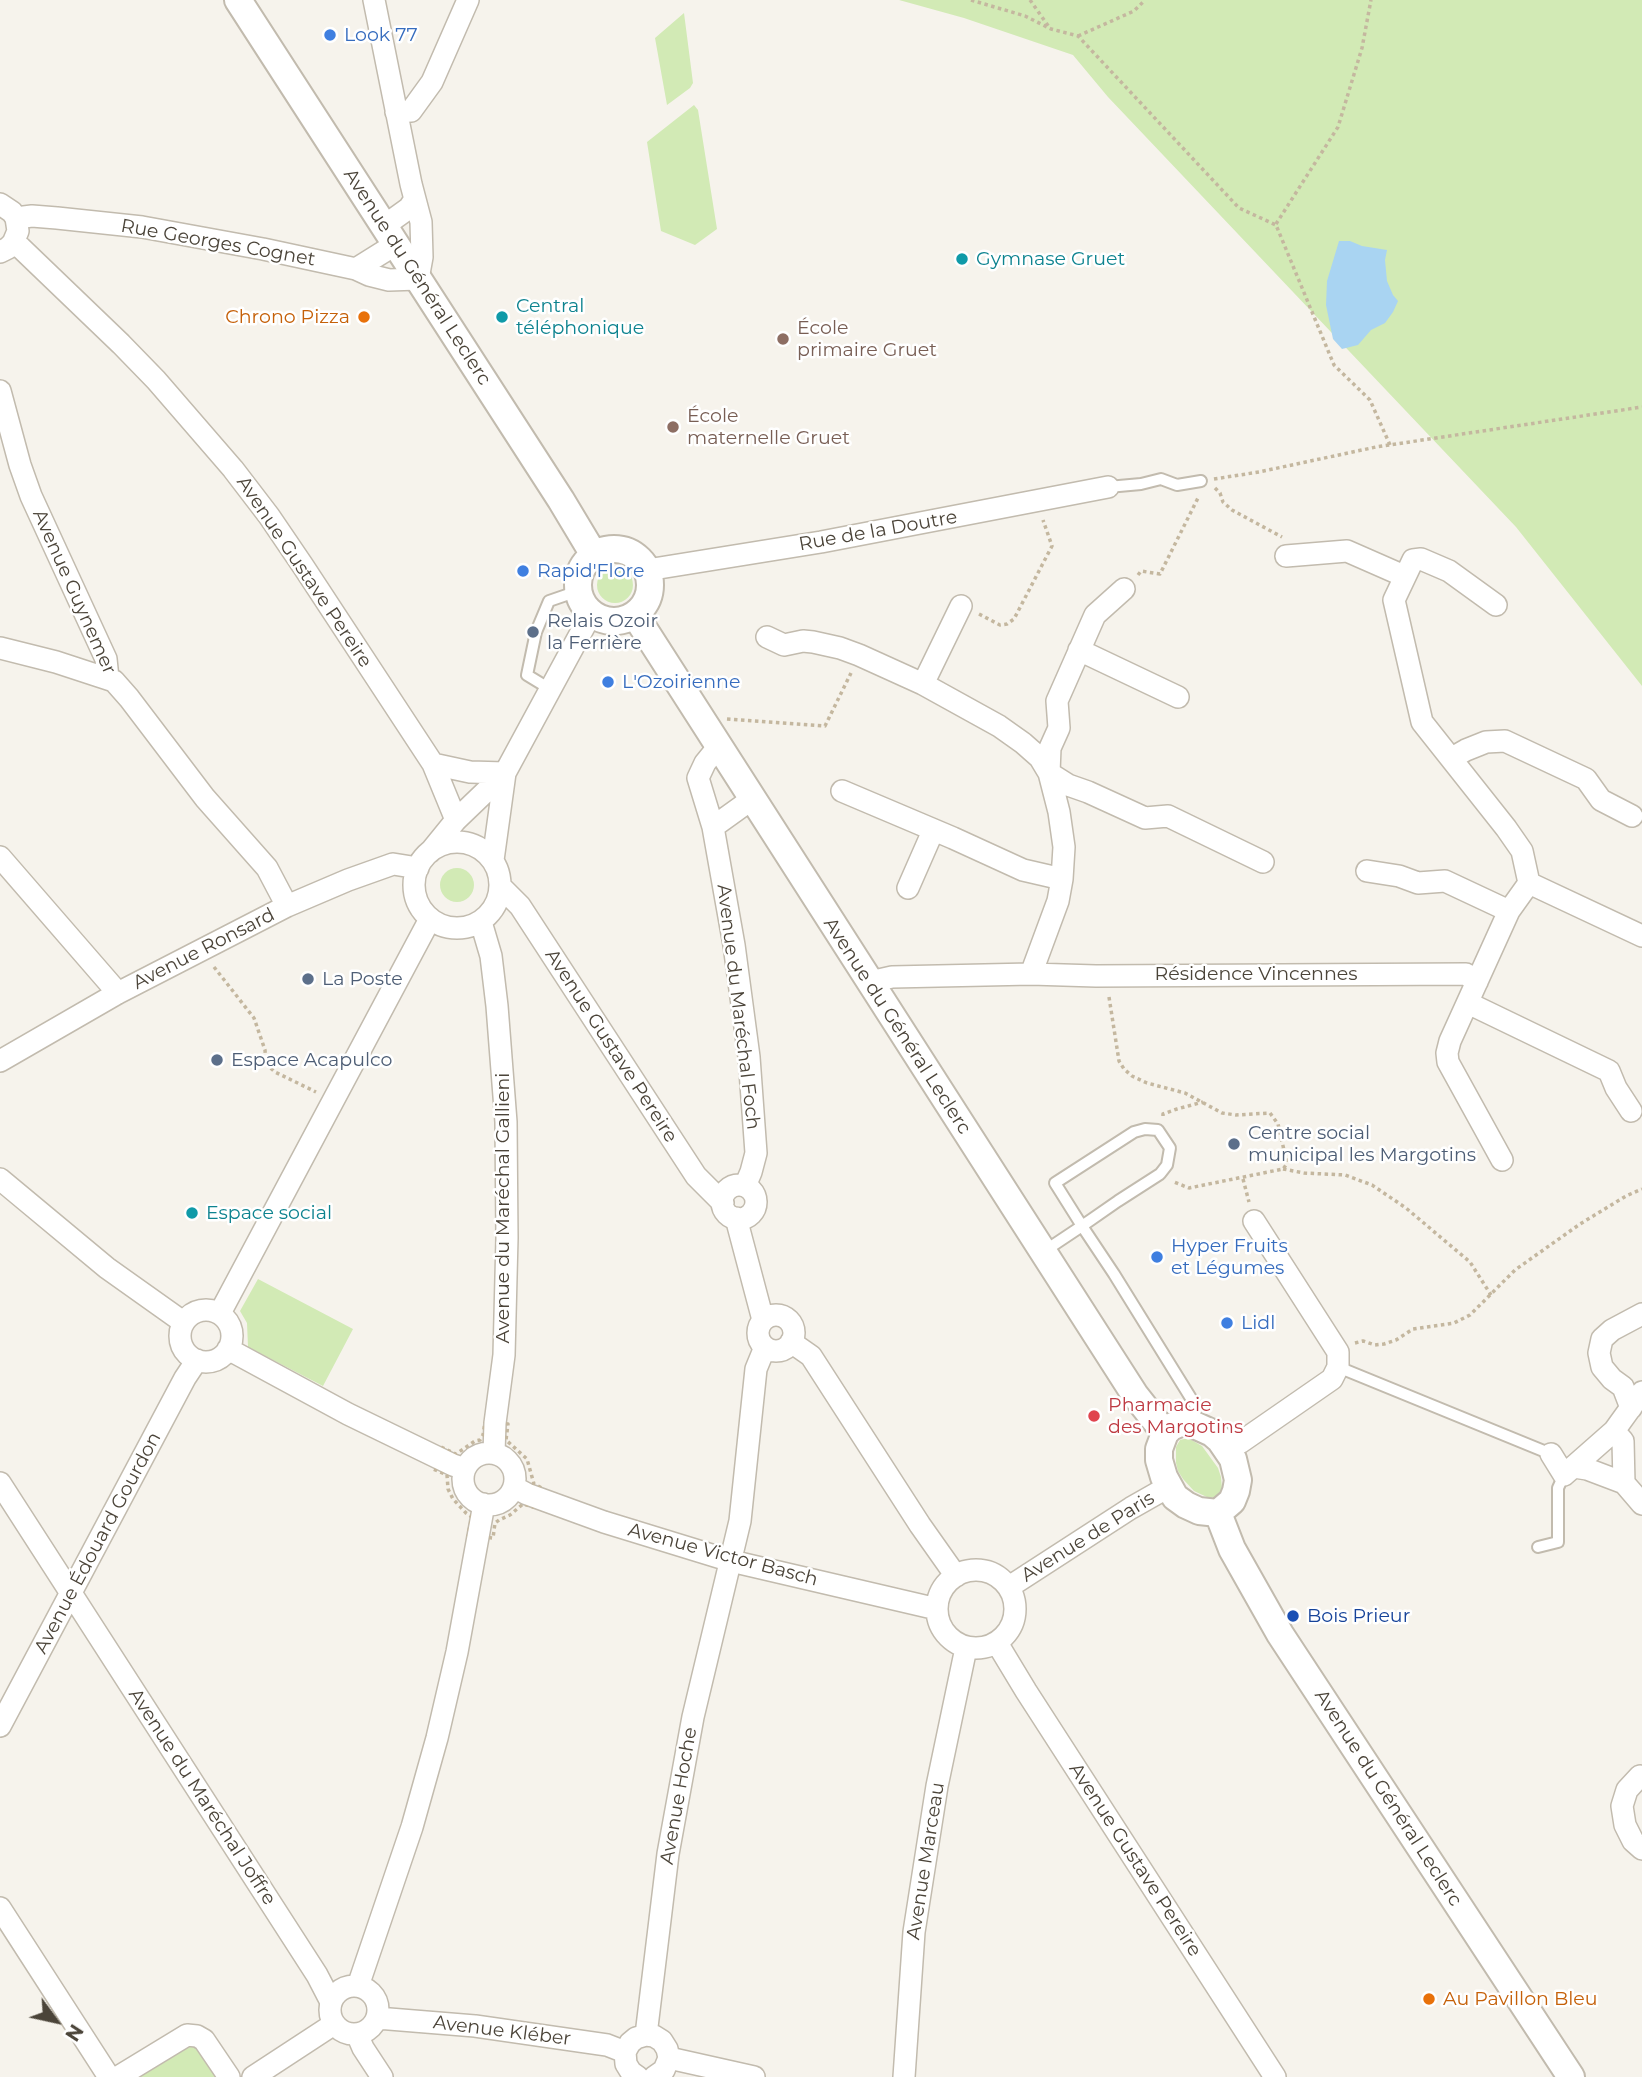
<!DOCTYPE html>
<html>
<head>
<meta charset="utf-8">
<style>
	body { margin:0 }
	#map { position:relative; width:1642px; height:2077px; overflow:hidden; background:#f6f3ec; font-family:Montserrat,sans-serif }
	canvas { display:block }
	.north { position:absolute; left:21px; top:1986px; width:70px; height:70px; -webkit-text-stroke:5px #fff; paint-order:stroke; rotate:123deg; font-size:19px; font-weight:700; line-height:28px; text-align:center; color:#4b4439 }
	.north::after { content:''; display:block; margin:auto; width:24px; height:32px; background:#4b4439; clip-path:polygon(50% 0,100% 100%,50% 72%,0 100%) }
</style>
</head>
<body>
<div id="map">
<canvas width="1642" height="2077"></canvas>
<div class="north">N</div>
</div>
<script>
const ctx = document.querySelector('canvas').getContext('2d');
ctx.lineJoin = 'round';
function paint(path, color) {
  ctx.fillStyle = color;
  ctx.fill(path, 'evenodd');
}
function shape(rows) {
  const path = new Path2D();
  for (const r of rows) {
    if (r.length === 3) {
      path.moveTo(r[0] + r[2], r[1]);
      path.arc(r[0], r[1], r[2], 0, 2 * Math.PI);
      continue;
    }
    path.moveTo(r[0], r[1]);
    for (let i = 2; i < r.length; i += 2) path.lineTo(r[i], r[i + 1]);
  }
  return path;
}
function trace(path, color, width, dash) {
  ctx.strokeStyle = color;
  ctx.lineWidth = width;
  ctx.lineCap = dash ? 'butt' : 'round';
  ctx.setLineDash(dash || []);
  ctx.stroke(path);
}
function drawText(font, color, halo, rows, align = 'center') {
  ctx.font = font + ' Montserrat,sans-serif';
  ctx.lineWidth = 5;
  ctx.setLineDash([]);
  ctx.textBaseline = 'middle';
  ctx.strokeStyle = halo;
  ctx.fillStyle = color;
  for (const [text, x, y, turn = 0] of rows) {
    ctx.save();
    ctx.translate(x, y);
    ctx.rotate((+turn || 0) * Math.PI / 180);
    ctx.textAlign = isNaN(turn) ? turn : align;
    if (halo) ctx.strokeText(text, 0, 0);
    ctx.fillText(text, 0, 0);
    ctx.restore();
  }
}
const green = shape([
	[899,0,1642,0,1642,686,1516,527,1108,97,1073,55,964,18],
	[684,13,693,83,690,88,667,105,655,38],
	[694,105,698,110,717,229,695,245,661,231,647,142],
	[615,585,18],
	[457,885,17],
	[258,1279,353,1329,323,1386,248,1347,247,1323,240,1311],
	[1188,1438,1202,1446,1218,1468,1221,1477,1222,1489,1216,1497,1209,1498,1194,1491,1183,1479,1178,1471,1176,1463,1176,1447,1180,1440],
	[187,2035,229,2077,118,2077]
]);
const water = shape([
	[1339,241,1350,241,1362,246,1387,250,1385,260,1387,281,1393,295,1398,301,1393,312,1385,323,1371,330,1358,345,1342,349,1333,339,1326,305,1327,281]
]);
const path = shape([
	[971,0,1025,16,1051,29,1078,36,1239,208,1276,225,1334,365,1370,400,1390,445],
	[1030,0,1049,27],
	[1078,36,1134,11,1145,0],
	[1276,224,1338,127,1362,48,1371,0],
	[1214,479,1259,472,1376,447,1642,407],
	[1215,488,1220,493,1223,502,1232,510,1282,537],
	[1138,575,1141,571,1160,574,1199,496],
	[979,614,1000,625,1007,624,1014,619,1052,546,1043,520],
	[727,719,825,726,851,673],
	[214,967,254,1018,265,1050,266,1064,275,1072,316,1092],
	[1109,997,1119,1061,1124,1069,1132,1076,1147,1083,1185,1093,1222,1113,1236,1115,1270,1113,1278,1124,1286,1159,1286,1165,1283,1169,1189,1188,1174,1182],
	[1163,1116,1163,1114,1177,1109,1203,1102],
	[1283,1169,1304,1173,1345,1175,1372,1185,1406,1208,1470,1262,1491,1295],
	[1243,1179,1249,1202],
	[1355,1343,1363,1341,1375,1345,1384,1344,1396,1340,1413,1329,1454,1323,1470,1315,1515,1270,1580,1224,1626,1196,1642,1189],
	[485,1422,508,1424,506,1440,527,1459,534,1484,540,1487,533,1507,523,1504,510,1515,499,1520,495,1523,493,1538,468,1535,472,1517,466,1513,453,1499,448,1489,447,1475,433,1469,441,1447,456,1454,475,1441,480,1440,483,1435,485,1422]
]);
const service = shape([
	[1108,487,1141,484,1161,479,1177,485,1201,481],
	[550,689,527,675,536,632,549,601,578,591],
	[1043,1252,1082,1226,1118,1201,1160,1174,1167,1165,1170,1148,1158,1130,1145,1129,1134,1132,1055,1183,1082,1226,1114,1274,1197,1408,1190,1423],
	[1338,1367,1551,1454],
	[1538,1547,1558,1542,1558,1488,1564,1475]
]);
const minor = shape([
	[396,112,411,111,432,82,468,0],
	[0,204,12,212,16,218,18,231,13,243,8,248,0,252],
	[16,218,32,216,57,218,142,227,263,249,356,269,369,275,389,280,418,279,422,257,421,222,411,184,374,0],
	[384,226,409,208,415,199],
	[13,243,21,248,121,344,156,380,233,469,269,516,303,566,433,764,456,820],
	[356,269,396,244],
	[0,391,20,465,31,496,106,659,108,678],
	[1286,556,1347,551,1404,576],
	[647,570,821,542,1108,487],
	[1496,605,1449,571,1421,559,1413,560,1394,600,1422,722,1506,828,1522,851,1529,883,1509,911,1450,1041,1447,1053,1448,1062,1502,1160],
	[767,637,784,645,803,641,813,642,840,648,859,655,923,684,999,726,1023,743,1040,758,1049,773,1068,785,1088,792,1145,818,1168,816,1263,862],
	[0,648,56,662,114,681,129,698,205,798,267,868,287,906],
	[1079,650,1178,697],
	[923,684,961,606],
	[718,747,705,763,698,778,713,827,734,945,749,1057,756,1153,751,1172,745,1186],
	[1452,758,1466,750,1486,742,1505,741,1586,779,1601,800,1632,816],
	[433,764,470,772,505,773],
	[842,791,953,838,1023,870,1062,879],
	[713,827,752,799],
	[457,885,43],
	[430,852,456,820,505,773,591,614],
	[0,857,118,993],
	[493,860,505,773],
	[1367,871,1399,876,1418,883,1445,881,1509,911],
	[1529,883,1642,936],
	[501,887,520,906,696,1176,723,1203],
	[908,888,933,831],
	[481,922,491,956,497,1006,506,1122,507,1238,504,1355,495,1423,494,1453],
	[1031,974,1058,901,1062,879,1064,847,1059,812,1049,773,1050,748,1059,728,1057,701,1095,615,1124,589],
	[870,982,892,977,1031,974,1096,976,1466,974,1477,982],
	[1468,1003,1609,1071,1616,1088,1631,1111],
	[0,1061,118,993,287,906,348,880,393,864,418,868],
	[0,1179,107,1268,183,1322],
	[739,1202,17],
	[736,1218,763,1320],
	[206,1336,26],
	[220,1313,430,919],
	[776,1333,18],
	[791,1342,811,1356,920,1525,956,1576],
	[228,1349,348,1414,453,1465,465,1469],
	[1631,1408,1623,1387,1612,1379,1602,1367,1599,1353,1602,1339,1612,1330,1642,1314],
	[1614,1431,1623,1441,1624,1483,1642,1504],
	[1227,1449,1241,1442,1332,1379,1338,1367,1338,1352,1254,1221],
	[489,1479,26],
	[1551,1454,1564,1475,1614,1431,1642,1392],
	[1574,1467,1587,1469,1624,1483],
	[0,1483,317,1975,331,2002],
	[514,1487,527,1494,604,1522,731,1561,937,1609],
	[976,1609,39],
	[1009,1587,1131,1508,1168,1487],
	[997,1643,1026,1691,1275,2077],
	[0,1726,185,1378,197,1360],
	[1642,1777,1640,1776,1627,1790,1622,1806,1625,1825,1633,1841,1642,1849],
	[0,1908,109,2077],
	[354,2010,24],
	[358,1986,412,1827,437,1738,457,1652,484,1504],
	[377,2018,475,2026,607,2045,625,2052],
	[357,2034,363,2048,382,2077],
	[646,2035,668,1854,693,1717,740,1521,756,1369,765,1347],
	[669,2058,754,2077],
	[118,2077,187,2035,197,2036,204,2040,229,2077],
	[253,2077,334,2024],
	[638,2077,631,2072,626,2064,625,2052,630,2043,636,2038,646,2035,654,2036,662,2041,667,2049,669,2058,664,2070,654,2077],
	[904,2077,914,1932,937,1786,966,1648]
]);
const tertiary = shape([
	[238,0,561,500,594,555],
	[614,585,36],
	[635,615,1135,1395,1165,1433],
	[1180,1423,1190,1423,1212,1433,1220,1440,1233,1459,1238,1480,1236,1491,1232,1501,1218,1513,1199,1511,1186,1505,1175,1497,1164,1477,1159,1460,1159,1449,1165,1433,1171,1427,1180,1423],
	[1218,1513,1232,1549,1280,1634,1571,2077]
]);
const markers = [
	[330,35,7,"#3f7fe0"],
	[962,259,7,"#0f9aa8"],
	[364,317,7,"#e8710a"],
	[502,317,7,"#0f9aa8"],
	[783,339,7,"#8d6e63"],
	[673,427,7,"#8d6e63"],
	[523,571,7,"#3f7fe0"],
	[533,632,7,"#5c6f8a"],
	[608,682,7,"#3f7fe0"],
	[308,979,7,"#5c6f8a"],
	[217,1060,7,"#5c6f8a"],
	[1234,1144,7,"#5c6f8a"],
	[192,1213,7,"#0f9aa8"],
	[1157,1257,7,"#3f7fe0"],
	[1227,1323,7,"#3f7fe0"],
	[1094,1416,7,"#e0444e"],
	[1293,1616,7,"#1a4fb4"],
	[1429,1999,7,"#e8710a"]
];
const shopNames = [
	["Look 77",344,35],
	["Rapid'Flore",537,571],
	["L'Ozoirienne",622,682],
	["Hyper Fruits",1171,1246],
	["et Légumes",1171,1268],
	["Lidl",1241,1323]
];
const streetNames = [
	["Rue Georges Cognet",218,243,10],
	["Avenue du Général Leclerc",417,277,57],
	["Rue de la Doutre",878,531,-10],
	["Avenue Gustave Pereire",304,572,56],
	["Avenue Guynemer",74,592,66],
	["Avenue Ronsard",204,949,-27],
	["Résidence Vincennes",1256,974],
	["Avenue du Maréchal Foch",738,1007,83],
	["Avenue du Général Leclerc",897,1026,57],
	["Avenue Gustave Pereire",611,1046,57],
	["Avenue du Maréchal Gallieni",503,1208,-90],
	["Avenue de Paris",1088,1537,-32],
	["Avenue Édouard Gourdon",98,1543,-62],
	["Avenue Victor Basch",723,1555,15],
	["Avenue Hoche",679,1796,-80],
	["Avenue du Maréchal Joffre",202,1797,57],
	["Avenue du Général Leclerc",1388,1798,57],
	["Avenue Gustave Pereire",1135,1860,57],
	["Avenue Marceau",926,1861,-81],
	["Avenue Kléber",502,2031,7]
];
const cultureNames = [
	["Gymnase Gruet",976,259],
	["Central",516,306],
	["téléphonique",516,328],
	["Espace social",206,1213]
];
const foodNames = [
	["Chrono Pizza",350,317],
	["Au Pavillon Bleu",1443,1999,"left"]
];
const educationNames = [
	["École",797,328],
	["primaire Gruet",797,350],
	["École",687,416],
	["maternelle Gruet",687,438]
];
const serviceNames = [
	["Relais Ozoir",547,621],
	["la Ferrière",547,643],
	["La Poste",322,979],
	["Espace Acapulco",231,1060],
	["Centre social",1248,1133],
	["municipal les Margotins",1248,1155]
];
const healthNames = [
	["Pharmacie",1108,1405],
	["des Margotins",1108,1427]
];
const transitNames = [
	["Bois Prieur",1307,1616]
];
paint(green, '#d2eab5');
paint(water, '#a9d4f2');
trace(service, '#c2bbae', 14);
trace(minor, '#c2bbae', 24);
trace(tertiary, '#c2bbae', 30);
trace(path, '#c4b79f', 3.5, [3.5, 3.5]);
trace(service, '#fff', 10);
trace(minor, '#fff', 21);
trace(tertiary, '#fff', 26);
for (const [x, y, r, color] of markers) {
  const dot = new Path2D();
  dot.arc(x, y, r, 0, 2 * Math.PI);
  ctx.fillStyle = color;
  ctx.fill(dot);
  trace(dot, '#fff', 2.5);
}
drawText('19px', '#366cbe', '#fff', shopNames, 'left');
drawText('19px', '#4b4439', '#fff', streetNames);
drawText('19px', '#0d838f', '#fff', cultureNames, 'left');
drawText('19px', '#c56008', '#fff', foodNames, 'right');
drawText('19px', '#785e54', '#fff', educationNames, 'left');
drawText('19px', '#4e5e75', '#fff', serviceNames, 'left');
drawText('19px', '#be3a42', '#fff', healthNames, 'left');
drawText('19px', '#164399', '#fff', transitNames, 'left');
</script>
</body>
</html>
